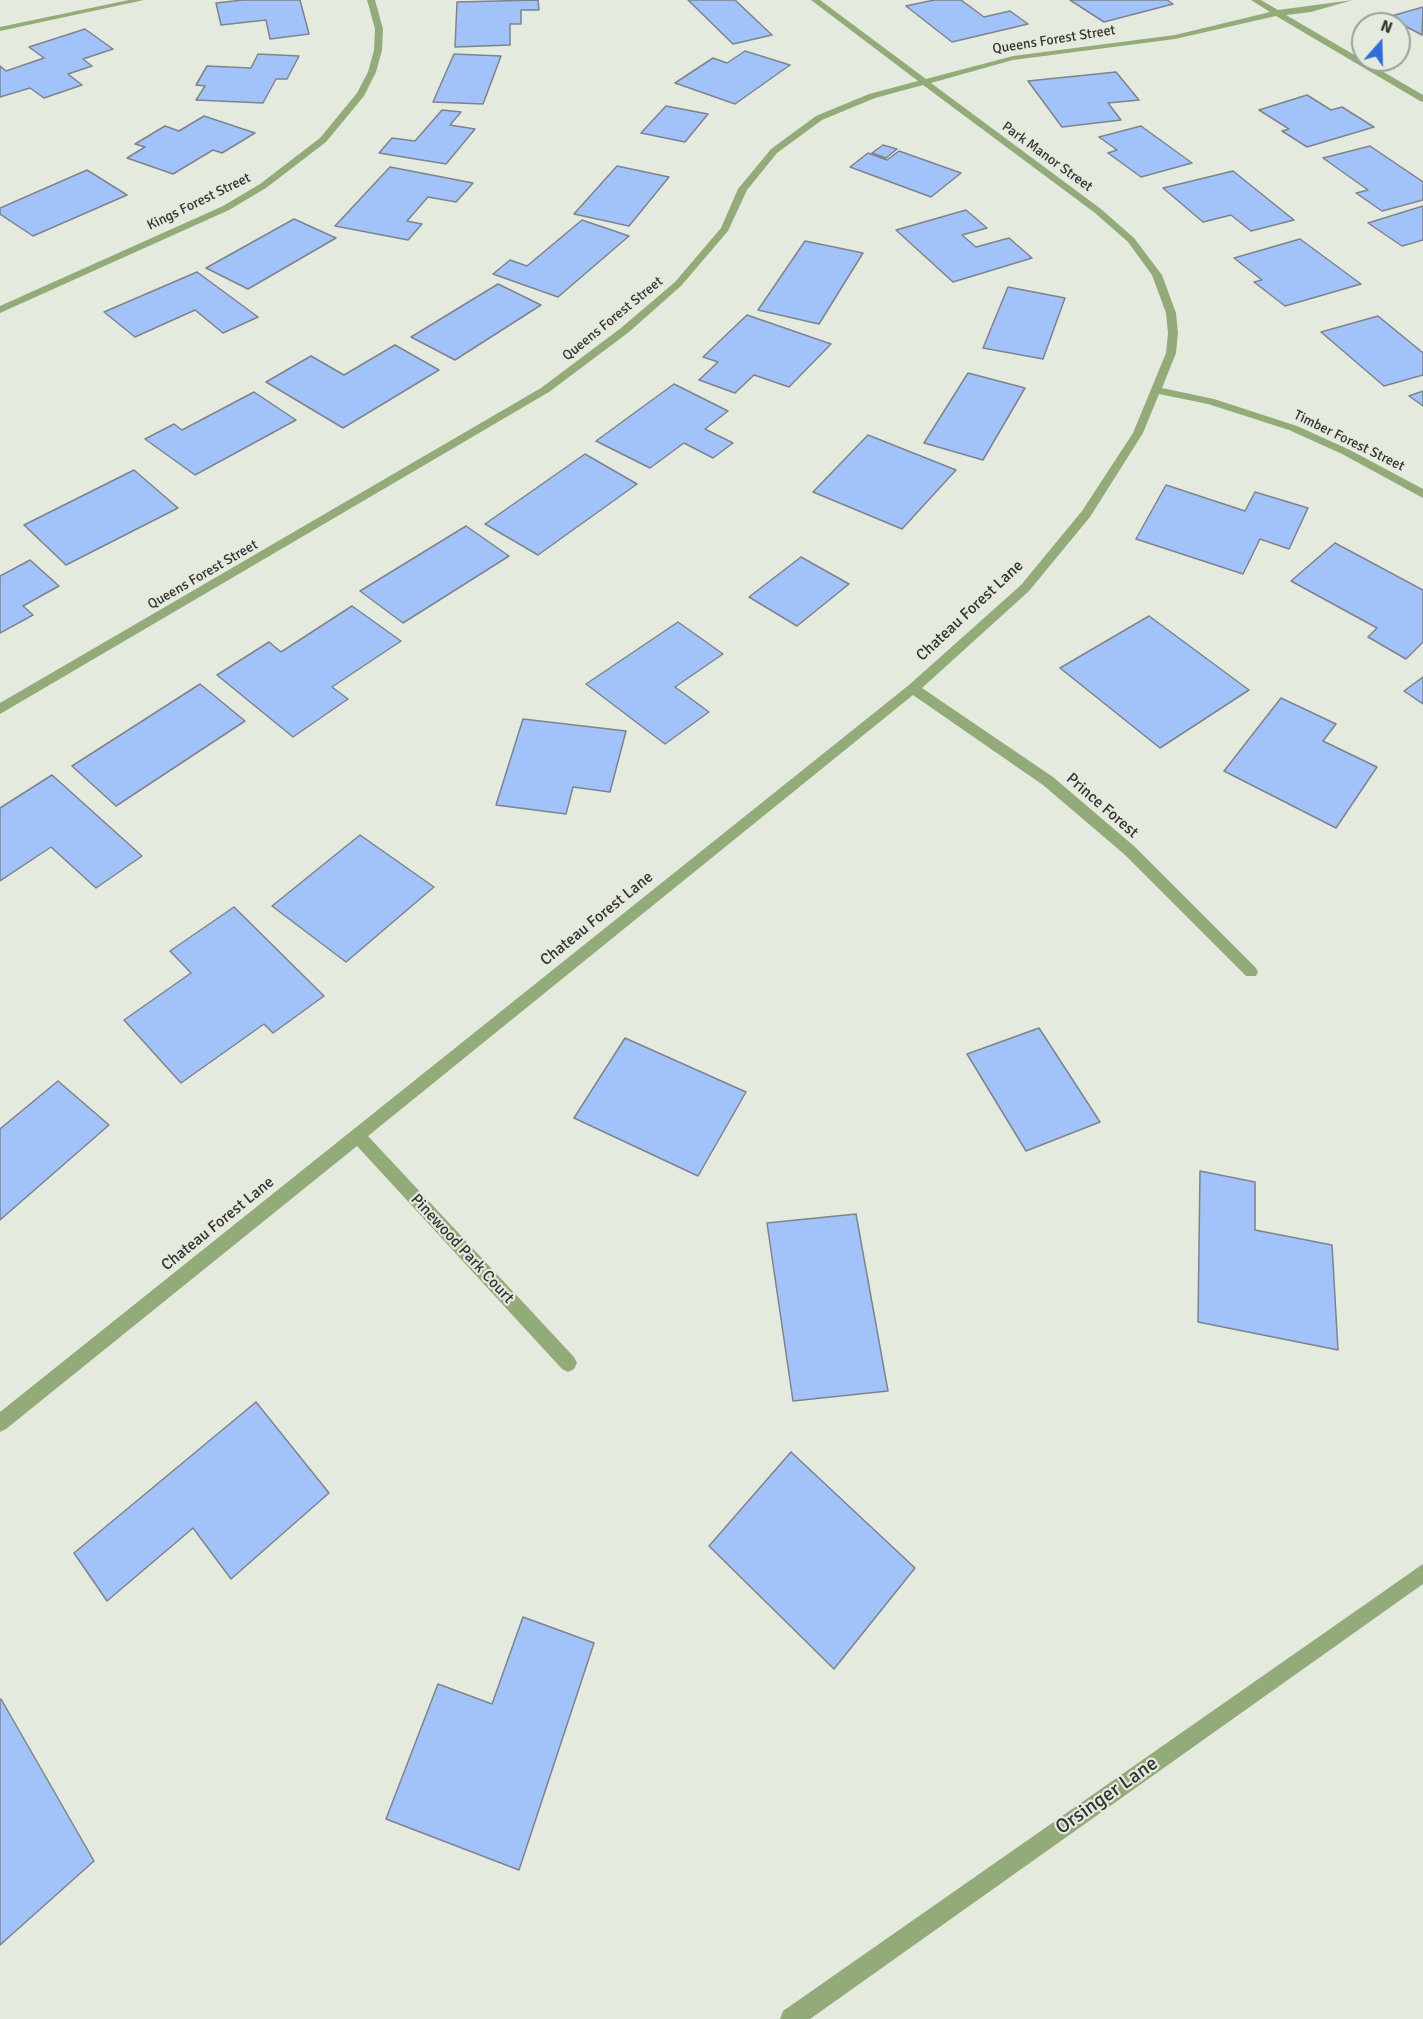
<!DOCTYPE html>
<html>
<head>
<meta charset="utf-8">
<style>
	body { margin:0 }
	#map { position:relative; width:1423px; height:2019px; overflow:hidden; background:#e5eadf; font-family:Signika,sans-serif }
	canvas { display:block }
	.north { position:absolute; left:1351px; top:12px; width:60px; height:60px; box-sizing:border-box; background:#e5eadf; border:2px solid #9ea199; border-radius:50%; rotate:20deg; font-size:16px; font-weight:700; line-height:24px; text-align:center; color:#333431 }
	.north::after { content:''; display:block; margin:auto; width:21px; height:27px; background:#2e6ddb; clip-path:polygon(50% 0,100% 100%,50% 72%,0 100%) }
</style>
</head>
<body>
<div id="map">
<canvas width="1423" height="2019"></canvas>
<div class="north">N</div>
</div>
<script>
const ctx = document.querySelector('canvas').getContext('2d');
ctx.lineJoin = 'round';
function paint(path, color) {
  ctx.fillStyle = color;
  ctx.fill(path, 'evenodd');
}
function shape(rows) {
  const path = new Path2D();
  for (const r of rows) {
    path.moveTo(r[0], r[1]);
    for (let i = 2; i < r.length; i += 2) path.lineTo(r[i], r[i + 1]);
  }
  return path;
}
function trace(path, color, width, dash) {
  ctx.strokeStyle = color;
  ctx.lineWidth = width;
  ctx.lineCap = dash ? 'butt' : 'round';
  ctx.setLineDash(dash || []);
  ctx.stroke(path);
}
function drawText(font, color, halo, rows, align = 'center') {
  ctx.font = font + ' Signika,sans-serif';
  ctx.lineWidth = 4.5;
  ctx.setLineDash([]);
  ctx.textBaseline = 'middle';
  ctx.strokeStyle = halo;
  ctx.fillStyle = color;
  for (const [text, x, y, turn = 0] of rows) {
    ctx.save();
    ctx.translate(x, y);
    ctx.rotate((+turn || 0) * Math.PI / 180);
    ctx.textAlign = isNaN(turn) ? turn : align;
    if (halo) ctx.strokeText(text, 0, 0);
    ctx.fillText(text, 0, 0);
    ctx.restore();
  }
}
const building = shape([
	[243,0,300,0,309,34,270,39,266,20,221,25,216,3,243,0],
	[538,0,539,10,521,10,521,24,510,24,510,45,455,47,457,2,538,0],
	[688,0,735,0,772,35,733,44,688,0],
	[934,0,961,0,984,17,1010,11,1028,24,952,42,906,6,934,0],
	[1070,0,1167,0,1173,4,1104,22,1070,0],
	[1423,7,1422,35,1388,17,1423,7],
	[85,29,113,49,83,59,92,66,68,74,82,85,44,98,30,88,0,97,0,66,6,71,44,58,29,47,85,29],
	[745,51,790,65,735,104,675,83,713,58,727,63,745,51],
	[258,54,299,56,287,79,276,79,263,103,196,100,205,86,196,85,207,66,251,68,258,54],
	[454,54,501,56,483,104,433,102,454,54],
	[1116,72,1139,100,1108,103,1121,120,1062,127,1028,81,1116,72],
	[1307,95,1331,110,1342,107,1374,127,1307,147,1282,131,1289,129,1259,110,1307,95],
	[666,106,708,114,685,142,641,133,666,106],
	[442,110,461,112,450,125,475,129,446,164,379,153,392,138,415,141,442,110],
	[204,116,255,133,222,153,213,150,173,174,127,158,145,147,135,144,165,126,179,131,204,116],
	[1141,126,1192,163,1141,177,1108,153,1117,150,1099,137,1141,126],
	[883,145,897,149,886,158,872,153,883,145],
	[1370,146,1423,182,1423,200,1382,211,1356,193,1368,190,1323,158,1370,146],
	[899,151,961,173,931,197,850,167,868,153,887,160,899,151],
	[617,166,669,177,629,226,574,214,617,166],
	[390,167,473,183,456,202,428,197,407,221,422,224,408,240,335,226,390,167],
	[87,170,127,195,33,236,0,214,0,208,87,170],
	[1233,171,1294,220,1251,231,1231,215,1203,222,1163,188,1233,171],
	[1423,206,1423,240,1402,246,1368,223,1423,206],
	[966,210,987,228,962,235,976,247,1009,238,1032,258,953,282,896,230,966,210],
	[294,219,336,238,248,289,206,268,294,219],
	[582,220,629,236,558,297,493,274,510,260,527,266,582,220],
	[1300,239,1361,284,1285,306,1254,282,1262,280,1234,258,1300,239],
	[805,241,863,253,819,324,758,310,805,241],
	[197,272,258,317,223,333,195,310,135,337,104,312,197,272],
	[498,284,541,305,455,360,411,337,498,284],
	[1008,287,1065,298,1043,359,983,348,1008,287],
	[747,315,831,344,789,387,754,375,735,393,699,380,718,362,703,357,747,315],
	[1378,316,1423,353,1423,375,1384,386,1321,332,1378,316],
	[395,345,439,370,343,428,266,382,311,356,344,375,395,345],
	[968,373,1025,388,983,460,924,443,968,373],
	[674,384,728,411,705,429,733,443,713,458,684,443,650,468,596,441,674,384],
	[1423,391,1423,406,1409,396,1423,391],
	[254,392,296,420,195,475,145,439,174,424,182,430,254,392],
	[868,435,956,470,902,529,813,492,868,435],
	[585,454,637,484,538,555,485,524,585,454],
	[134,470,178,508,66,565,24,525,134,470],
	[1166,485,1245,511,1255,492,1308,508,1289,549,1260,539,1243,574,1136,539,1166,485],
	[466,526,509,556,403,623,360,591,466,526],
	[1335,543,1423,590,1423,642,1406,659,1368,637,1377,628,1291,581,1335,543],
	[801,557,849,584,797,626,749,597,801,557],
	[30,560,59,586,23,606,33,615,0,633,0,576,30,560],
	[352,606,401,641,332,687,348,699,293,737,217,675,269,642,281,652,352,606],
	[1149,616,1249,690,1160,748,1060,668,1149,616],
	[678,622,723,654,675,687,709,712,665,744,586,684,678,622],
	[1423,677,1423,704,1404,691,1423,677],
	[200,684,245,721,116,806,72,766,200,684],
	[1281,698,1336,724,1323,741,1377,767,1336,828,1224,771,1281,698],
	[523,719,626,731,610,792,573,787,566,814,496,805,523,719],
	[52,775,142,856,96,888,51,847,0,881,0,808,52,775],
	[360,835,434,887,346,962,272,906,360,835],
	[234,907,324,996,273,1033,264,1024,181,1083,124,1020,191,973,170,951,234,907],
	[1039,1028,1100,1122,1026,1151,967,1054,1039,1028],
	[625,1038,746,1092,698,1176,574,1118,625,1038],
	[58,1081,109,1125,0,1220,0,1129,58,1081],
	[1200,1171,1255,1182,1255,1230,1332,1245,1338,1350,1198,1322,1200,1171],
	[856,1214,888,1391,793,1401,767,1223,856,1214],
	[256,1402,329,1493,231,1579,193,1528,107,1601,74,1553,256,1402],
	[791,1452,915,1568,834,1669,709,1546,791,1452],
	[523,1617,594,1643,519,1870,386,1819,438,1684,492,1704,523,1617],
	[1,1699,94,1861,0,1945,0,1700,1,1699]
]);
const street = shape([
	[129,0,144,0,0,31,0,27,129,0],
	[367,0,375,0,383,29,382,50,376,72,364,96,326,142,266,188,229,210,0,313,0,306,223,206,260,184,320,138,357,93,368,72,374,50,375,29,367,0],
	[811,0,820,0,926,79,1013,56,1175,35,1270,12,1251,0,1261,0,1278,10,1353,0,1311,12,1286,15,1423,95,1423,102,1420,101,1276,16,1175,39,1013,60,931,83,1101,209,1134,238,1162,275,1176,313,1178,333,1176,353,1162,388,1214,399,1297,426,1350,450,1423,489,1423,498,1342,454,1289,430,1208,404,1159,394,1143,433,1090,517,1029,591,922,688,1053,777,1134,846,1256,968,1258,972,1256,976,1246,976,1124,854,1043,785,913,695,368,1136,574,1357,577,1363,574,1369,568,1372,562,1369,357,1146,6,1429,0,1432,0,1412,909,685,1021,585,1082,511,1133,433,1166,353,1168,333,1166,313,1152,275,1128,242,1095,213,923,85,875,98,822,120,777,153,747,190,728,231,681,286,629,332,549,392,0,714,0,703,541,388,621,328,675,282,721,228,738,189,771,149,816,116,869,94,918,81,811,0],
	[1423,1564,1423,1584,810,2019,780,2019,783,2011,1423,1564]
]);
const farStreetnames = [
	["Queens Forest Street",1054,40,-9],
	["Park Manor Street",1047,157,36],
	["Kings Forest Street",199,202,-26],
	["Queens Forest Street",613,319,-39],
	["Timber Forest Street",1349,441,26],
	["Queens Forest Street",203,575,-30]
];
const streetNames = [
	["Chateau Forest Lane",970,611,-43],
	["Prince Forest",1102,806,41],
	["Chateau Forest Lane",597,919,-39],
	["Chateau Forest Lane",218,1224,-39],
	["Pinewood Park Court",462,1249,47]
];
const nearStreetnames = [
	["Orsinger Lane",1107,1796,-35]
];
paint(building, '#a2c3f9');
trace(building, '#7e838c', 1.5);
paint(street, '#93ab78');
drawText('14px', '#333431', '#e5eadf', farStreetnames);
drawText('16px', '#333431', '#e5eadf', streetNames);
drawText('20px', '#333431', '#e5eadf', nearStreetnames);
</script>
</body>
</html>
